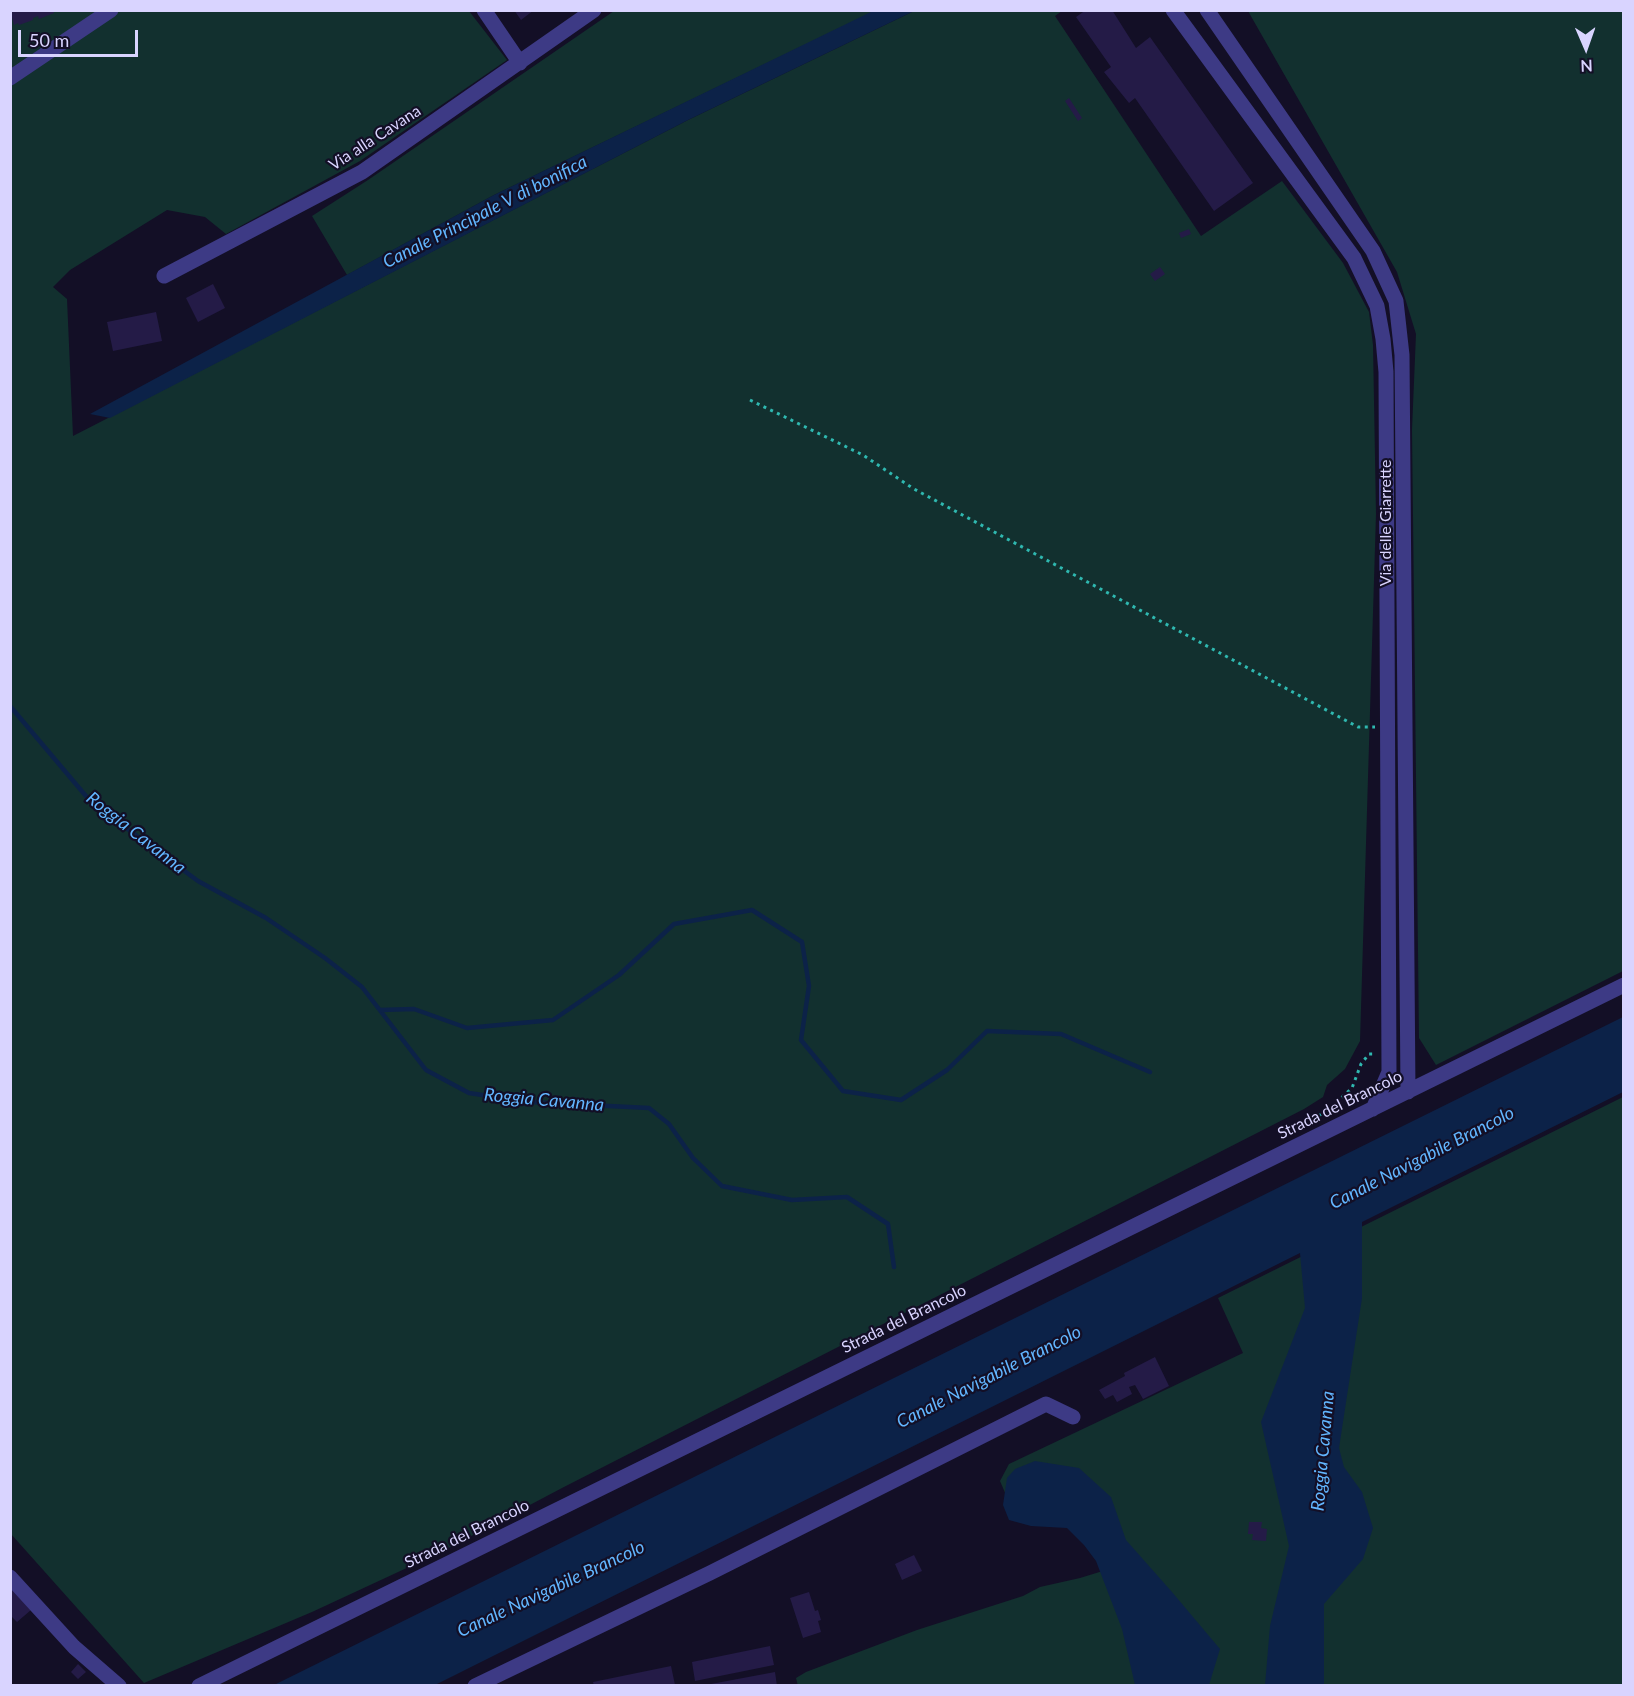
<!DOCTYPE html>
<html>
<head>
<meta charset="utf-8">
<style>
	body { margin:0 }
	#map { position:relative; width:1634px; height:1696px; overflow:hidden; background:#130f26; font-family:Lato,sans-serif }
	canvas { display:block }
	.frame { position:absolute; inset:0; border:12px solid #d9d4ff; pointer-events:none }
	.north { position:absolute; left:1556px; top:18px; width:60px; height:60px; -webkit-text-stroke:4px #130f26; paint-order:stroke; rotate:178deg; font-size:16px; font-weight:700; line-height:24px; text-align:center; color:#d9d4ff }
	.north::after { content:''; display:block; margin:auto; width:21px; height:27px; background:#d9d4ff; clip-path:polygon(50% 0,100% 100%,50% 72%,0 100%) }
	.scale { position:absolute; left:18px; top:30px; width:120px; height:27px; box-sizing:border-box; border:3px solid #d9d4ff; border-top:0; padding-left:8px; font-size:18px; line-height:21px; white-space:nowrap; color:#d9d4ff; -webkit-text-stroke:4px #130f26; paint-order:stroke }
</style>
</head>
<body>
<div id="map">
<canvas width="1634" height="1696"></canvas>
<div class="frame"></div>
<div class="north">N</div>
<div class="scale">50 m</div>
</div>
<script>
const ctx = document.querySelector('canvas').getContext('2d');
ctx.lineJoin = 'round';
function paint(path, color) {
  ctx.fillStyle = color;
  ctx.fill(path, 'evenodd');
}
function shape(rows) {
  const path = new Path2D();
  for (const r of rows) {
    path.moveTo(r[0], r[1]);
    for (let i = 2; i < r.length; i += 2) path.lineTo(r[i], r[i + 1]);
  }
  return path;
}
function trace(path, color, width, dash) {
  ctx.strokeStyle = color;
  ctx.lineWidth = width;
  ctx.lineCap = dash ? 'butt' : 'round';
  ctx.setLineDash(dash || []);
  ctx.stroke(path);
}
function drawText(font, color, halo, rows, align = 'center') {
  ctx.font = font + ' Lato,sans-serif';
  ctx.lineWidth = 4.5;
  ctx.setLineDash([]);
  ctx.textBaseline = 'middle';
  ctx.strokeStyle = halo;
  ctx.fillStyle = color;
  for (const [text, x, y, turn = 0] of rows) {
    ctx.save();
    ctx.translate(x, y);
    ctx.rotate((+turn || 0) * Math.PI / 180);
    ctx.textAlign = isNaN(turn) ? turn : align;
    if (halo) ctx.strokeText(text, 0, 0);
    ctx.fillText(text, 0, 0);
    ctx.restore();
  }
}
const green = shape([
	[10,11,469,11,507,60,360,161,226,234,205,217,167,210,70,270,53,287,67,299,73,436,688,120,914,11,1062,11,1055,16,1201,236,1282,181,1343,263,1369,312,1373,345,1376,514,1360,1041,1345,1069,1327,1085,1323,1097,1304,1109,562,1488,439,1553,312,1612,144,1683,11,1534],
	[614,11,875,11,494,195,347,275,312,216,368,180],
	[1248,11,1623,11,1623,971,1436,1065,1419,1038,1412,430,1416,334,1397,272],
	[1623,1097,1623,1685,798,1686,796,1678,806,1672,917,1630,1023,1596,1040,1587,1080,1578,1106,1570,1092,1532,1006,1495,1000,1481,1009,1464,1243,1353,1218,1298]
]);
const water = shape([
	[875,10,914,11,688,120,110,418,90,414,494,195],
	[1623,1017,1623,1092,1362,1222,1362,1298,1339,1448,1344,1467,1362,1492,1373,1528,1363,1559,1324,1604,1324,1685,1265,1685,1270,1626,1289,1546,1261,1422,1305,1308,1300,1253,435,1685,274,1685],
	[1035,1461,1079,1468,1111,1497,1126,1540,1172,1592,1220,1649,1209,1685,1135,1685,1122,1629,1096,1561,1084,1545,1067,1528,1031,1526,1009,1520,1003,1505,1007,1478,1015,1469]
]);
const stream = shape([
	[10,706,91,802,198,881,266,918,325,958,362,987,426,1070,469,1093,529,1102,649,1108,669,1124,693,1158,722,1186,792,1200,847,1197,888,1224,894,1267],
	[380,1010,414,1009,467,1028,553,1020,619,975,674,924,752,910,802,942,809,986,801,1040,843,1091,901,1100,947,1070,987,1031,1061,1034,1150,1072]
]);
const building = shape([
	[10,10,53,10,54,13,39,19,38,16,33,18,33,20,19,25,18,23,14,25],
	[514,10,534,10,521,20],
	[1086,10,1112,10,1136,48,1150,37,1253,183,1214,211,1135,98,1129,103,1104,72,1111,67,1076,17],
	[1069,98,1082,118,1078,121,1065,101],
	[1189,229,1191,234,1181,238,1179,233],
	[1160,267,1165,274,1155,281,1150,274],
	[213,284,225,308,198,322,186,298],
	[156,312,162,341,113,351,107,322],
	[1155,1357,1169,1386,1143,1399,1135,1385,1129,1387,1132,1394,1117,1402,1113,1395,1105,1399,1099,1390,1125,1376,1124,1373],
	[1249,1522,1262,1522,1261,1528,1267,1529,1266,1541,1252,1540,1253,1534,1248,1534],
	[914,1555,922,1571,902,1580,895,1564],
	[10,1586,31,1610,17,1622,10,1615],
	[809,1592,815,1611,818,1610,821,1620,818,1621,821,1632,803,1638,790,1598],
	[770,1646,774,1665,695,1681,692,1662],
	[78,1664,86,1672,78,1679,71,1672],
	[671,1666,675,1685,594,1686,593,1682],
	[775,1672,777,1686,711,1686,711,1684]
]);
const path = shape([
	[750,400,863,455,914,489,1358,727,1375,727],
	[1312,1120,1328,1110,1352,1088,1361,1064,1369,1054,1375,1054]
]);
const minor = shape([
	[484,10,520,63],
	[1173,10,1354,258,1377,306,1383,339,1386,372,1389,1072,1373,1109],
	[1207,10,1373,251,1396,301,1402,355,1408,1092],
	[10,78,111,10],
	[164,276,362,172,594,10],
	[10,1577,74,1647,119,1686],
	[199,1686,1624,985],
	[475,1686,710,1573,1046,1404,1073,1417]
]);
const streetNames = [
	["Via alla Cavana",375,138,-33],
	["Via delle Giarrette",1386,523,-90],
	["Strada del Brancolo",1340,1105,-26],
	["Strada del Brancolo",904,1319,-26],
	["Strada del Brancolo",467,1534,-26]
];
const waterNames = [
	["Canale Principale V di bonifica",485,212,-27],
	["Roggia Cavanna",136,833,38],
	["Roggia Cavanna",544,1100,5],
	["Canale Navigabile Brancolo",1422,1158,-27],
	["Canale Navigabile Brancolo",989,1377,-27],
	["Roggia Cavanna",1323,1451,-85],
	["Canale Navigabile Brancolo",551,1589,-25]
];
paint(green, '#12302f');
paint(water, '#0c2248');
trace(stream, '#0c2248', 4.5);
paint(building, '#241b47');
trace(path, '#2fb8b0', 3, [3, 4.5]);
trace(minor, '#3d3a85', 15);
drawText('16px', '#d9d4ff', '#130f26', streetNames);
drawText('italic 18px', '#62b6ff', '#130f26', waterNames);
</script>
</body>
</html>
